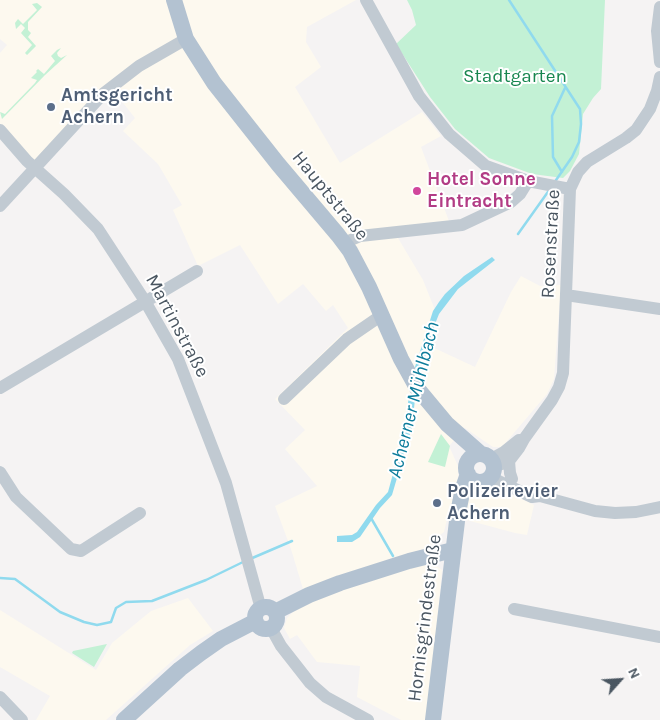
<!DOCTYPE html>
<html>
<head>
<meta charset="utf-8">
<style>
	body { margin:0 }
	#map { position:relative; width:660px; height:720px; overflow:hidden; background:#f5f3f3; font-family:Karla,sans-serif }
	canvas { display:block }
	.north { position:absolute; left:595px; top:655px; width:50px; height:50px; -webkit-text-stroke:4px #fff; paint-order:stroke; rotate:64deg; font-size:14px; font-weight:700; line-height:20px; text-align:center; color:#4a5661 }
	.north::after { content:''; display:block; margin:auto; width:18px; height:22px; background:#4a5661; clip-path:polygon(50% 0,100% 100%,50% 72%,0 100%) }
</style>
</head>
<body>
<div id="map">
<canvas width="660" height="720"></canvas>
<div class="north">N</div>
</div>
<script>
const ctx = document.querySelector('canvas').getContext('2d');
ctx.lineJoin = 'round';
function paint(path, color) {
  ctx.fillStyle = color;
  ctx.fill(path, 'evenodd');
}
function shape(rows) {
  const path = new Path2D();
  for (const r of rows) {
    if (r.length === 3) {
      path.moveTo(r[0] + r[2], r[1]);
      path.arc(r[0], r[1], r[2], 0, 2 * Math.PI);
      continue;
    }
    path.moveTo(r[0], r[1]);
    for (let i = 2; i < r.length; i += 2) path.lineTo(r[i], r[i + 1]);
  }
  return path;
}
function trace(path, color, width, dash) {
  ctx.strokeStyle = color;
  ctx.lineWidth = width;
  ctx.lineCap = dash ? 'butt' : 'round';
  ctx.setLineDash(dash || []);
  ctx.stroke(path);
}
function drawText(font, color, halo, rows, align = 'center') {
  ctx.font = font + ' Karla,sans-serif';
  ctx.lineWidth = 4;
  ctx.setLineDash([]);
  ctx.textBaseline = 'middle';
  ctx.strokeStyle = halo;
  ctx.fillStyle = color;
  for (const [text, x, y, turn = 0] of rows) {
    ctx.save();
    ctx.translate(x, y);
    ctx.rotate((+turn || 0) * Math.PI / 180);
    ctx.textAlign = isNaN(turn) ? turn : align;
    if (halo) ctx.strokeText(text, 0, 0);
    ctx.fillText(text, 0, 0);
    ctx.restore();
  }
}
const commercial = shape([
	[0,0,356,0,307,27,306,42,321,67,295,87,340,163,422,112,441,136,421,147,449,221,396,228,398,238,423,280,435,310,430,346,475,367,511,292,521,276,540,286,561,285,554,379,547,394,502,447,493,447,465,428,449,446,458,466,458,477,455,490,480,497,494,490,508,492,534,505,527,535,515,533,448,515,444,532,436,538,435,565,442,570,428,719,431,720,401,720,357,697,360,666,317,662,297,635,290,639,284,628,287,618,306,599,291,549,275,506,317,486,285,449,305,430,275,399,348,328,333,305,326,311,303,284,278,304,240,245,198,266,173,210,182,205,158,164,123,131,135,118,112,89,39,167,0,128,0,53,7,45,0,39],
	[188,598,213,631,190,645,106,720,36,720,50,696,0,667,0,610,96,670,112,643,151,611]
]);
const green = shape([
	[407,0,605,0,601,89,593,98,583,114,579,154,570,171,563,178,532,174,489,158,455,129,430,97,396,44,416,25,412,10],
	[37,3,42,7,28,22,28,30,31,33,28,37,36,46,27,55,25,53,32,45,21,33,25,28,21,24,16,29,15,23,18,19,23,24,37,10,32,4],
	[61,48,57,53,58,56,61,58,67,55,45,75,2,119,0,112,5,114,35,83,37,80,31,78,37,72,36,71,38,69,44,74,55,61,51,56,57,50],
	[441,434,450,446,445,467,428,462],
	[107,644,94,667,72,653,73,651]
]);
const water = shape([
	[492,257,495,260,458,289,439,314,435,324,420,375,415,367,433,311,439,302,445,294,464,276],
	[409,394,415,399,412,427,392,495,380,508,360,537,352,542,337,542,337,536,352,535,357,532,376,505,388,492,405,430]
]);
const stream = shape([
	[509,0,580,109,581,124,579,142,572,157,554,183],
	[562,172,553,157,552,116,565,88],
	[518,234,550,189],
	[371,518,393,556],
	[250,559,292,541],
	[0,578,15,579,60,612,84,622,97,625,111,622,116,608,126,602,152,601,206,580,243,562]
]);
const minor = shape([
	[366,0,419,96,449,134,486,166,528,181,570,189],
	[660,7,657,31,660,62],
	[0,130,27,161,64,194,98,229,145,301,178,359,226,483,261,609],
	[0,206,104,93,139,66,186,39],
	[344,243,360,236,462,225,511,202,520,194,528,181],
	[566,295,660,309],
	[0,388,197,271],
	[284,399,347,339,382,315],
	[491,459,504,452,519,440],
	[509,461,510,473,512,479],
	[494,467,509,461,519,448,524,439,552,400,559,387,563,373,570,189,578,172,587,162,626,138,636,130,650,109,657,91,660,77],
	[0,472,16,497,71,549,81,551,140,513],
	[490,477,532,497,540,496,595,511,615,513,636,512,660,507],
	[514,609,660,637],
	[271,628,281,646,310,683,326,697,368,720],
	[0,697,22,720]
]);
const major = shape([
	[174,0,186,39,214,83,278,164,338,235,350,251,369,287,401,359,417,388,447,424,481,454],
	[480,468,14],
	[266,618,11],
	[275,612,309,595,340,583,409,561,453,550],
	[124,720,180,669,201,653,221,639,250,624,256,622],
	[433,720,458,513,463,488,468,474]
]);
const markers = [
	[51,107,5,"#5c6f8a"],
	[417,191,5,"#d1479c"],
	[437,503,5,"#5c6f8a"]
];
const parkNames = [
	["Stadtgarten",515,77]
];
const serviceNames = [
	["Amtsgericht",61,96],
	["Achern",61,118],
	["Polizeirevier",447,492],
	["Achern",447,514]
];
const hotelNames = [
	["Hotel Sonne",427,180],
	["Eintracht",427,202]
];
const streetNames = [
	["Hauptstraße",330,196,51],
	["Rosenstraße",551,244,-87],
	["Martinstraße",177,326,62],
	["Hornisgrindestraße",425,618,-83]
];
const waterNames = [
	["Acherner Mühlbach",414,400,-76]
];
paint(commercial, '#fdf9ef');
paint(green, '#c3f1d5');
paint(water, '#90daee');
trace(stream, '#90daee', 2.5);
trace(minor, '#c1cad2', 12);
trace(major, '#b3c2d1', 16);
for (const [x, y, r, color] of markers) {
  const dot = new Path2D();
  dot.arc(x, y, r, 0, 2 * Math.PI);
  ctx.fillStyle = color;
  ctx.fill(dot);
  trace(dot, '#fff', 2);
}
drawText('19px', '#17864f', '#fff', parkNames);
drawText('bold 19px', '#4e5e75', '#fff', serviceNames, 'left');
drawText('bold 19px', '#b23c85', '#fff', hotelNames, 'left');
drawText('19px', '#4a5661', '#fff', streetNames);
drawText('italic 20px', '#0c7c9b', '#fff', waterNames);
</script>
</body>
</html>
